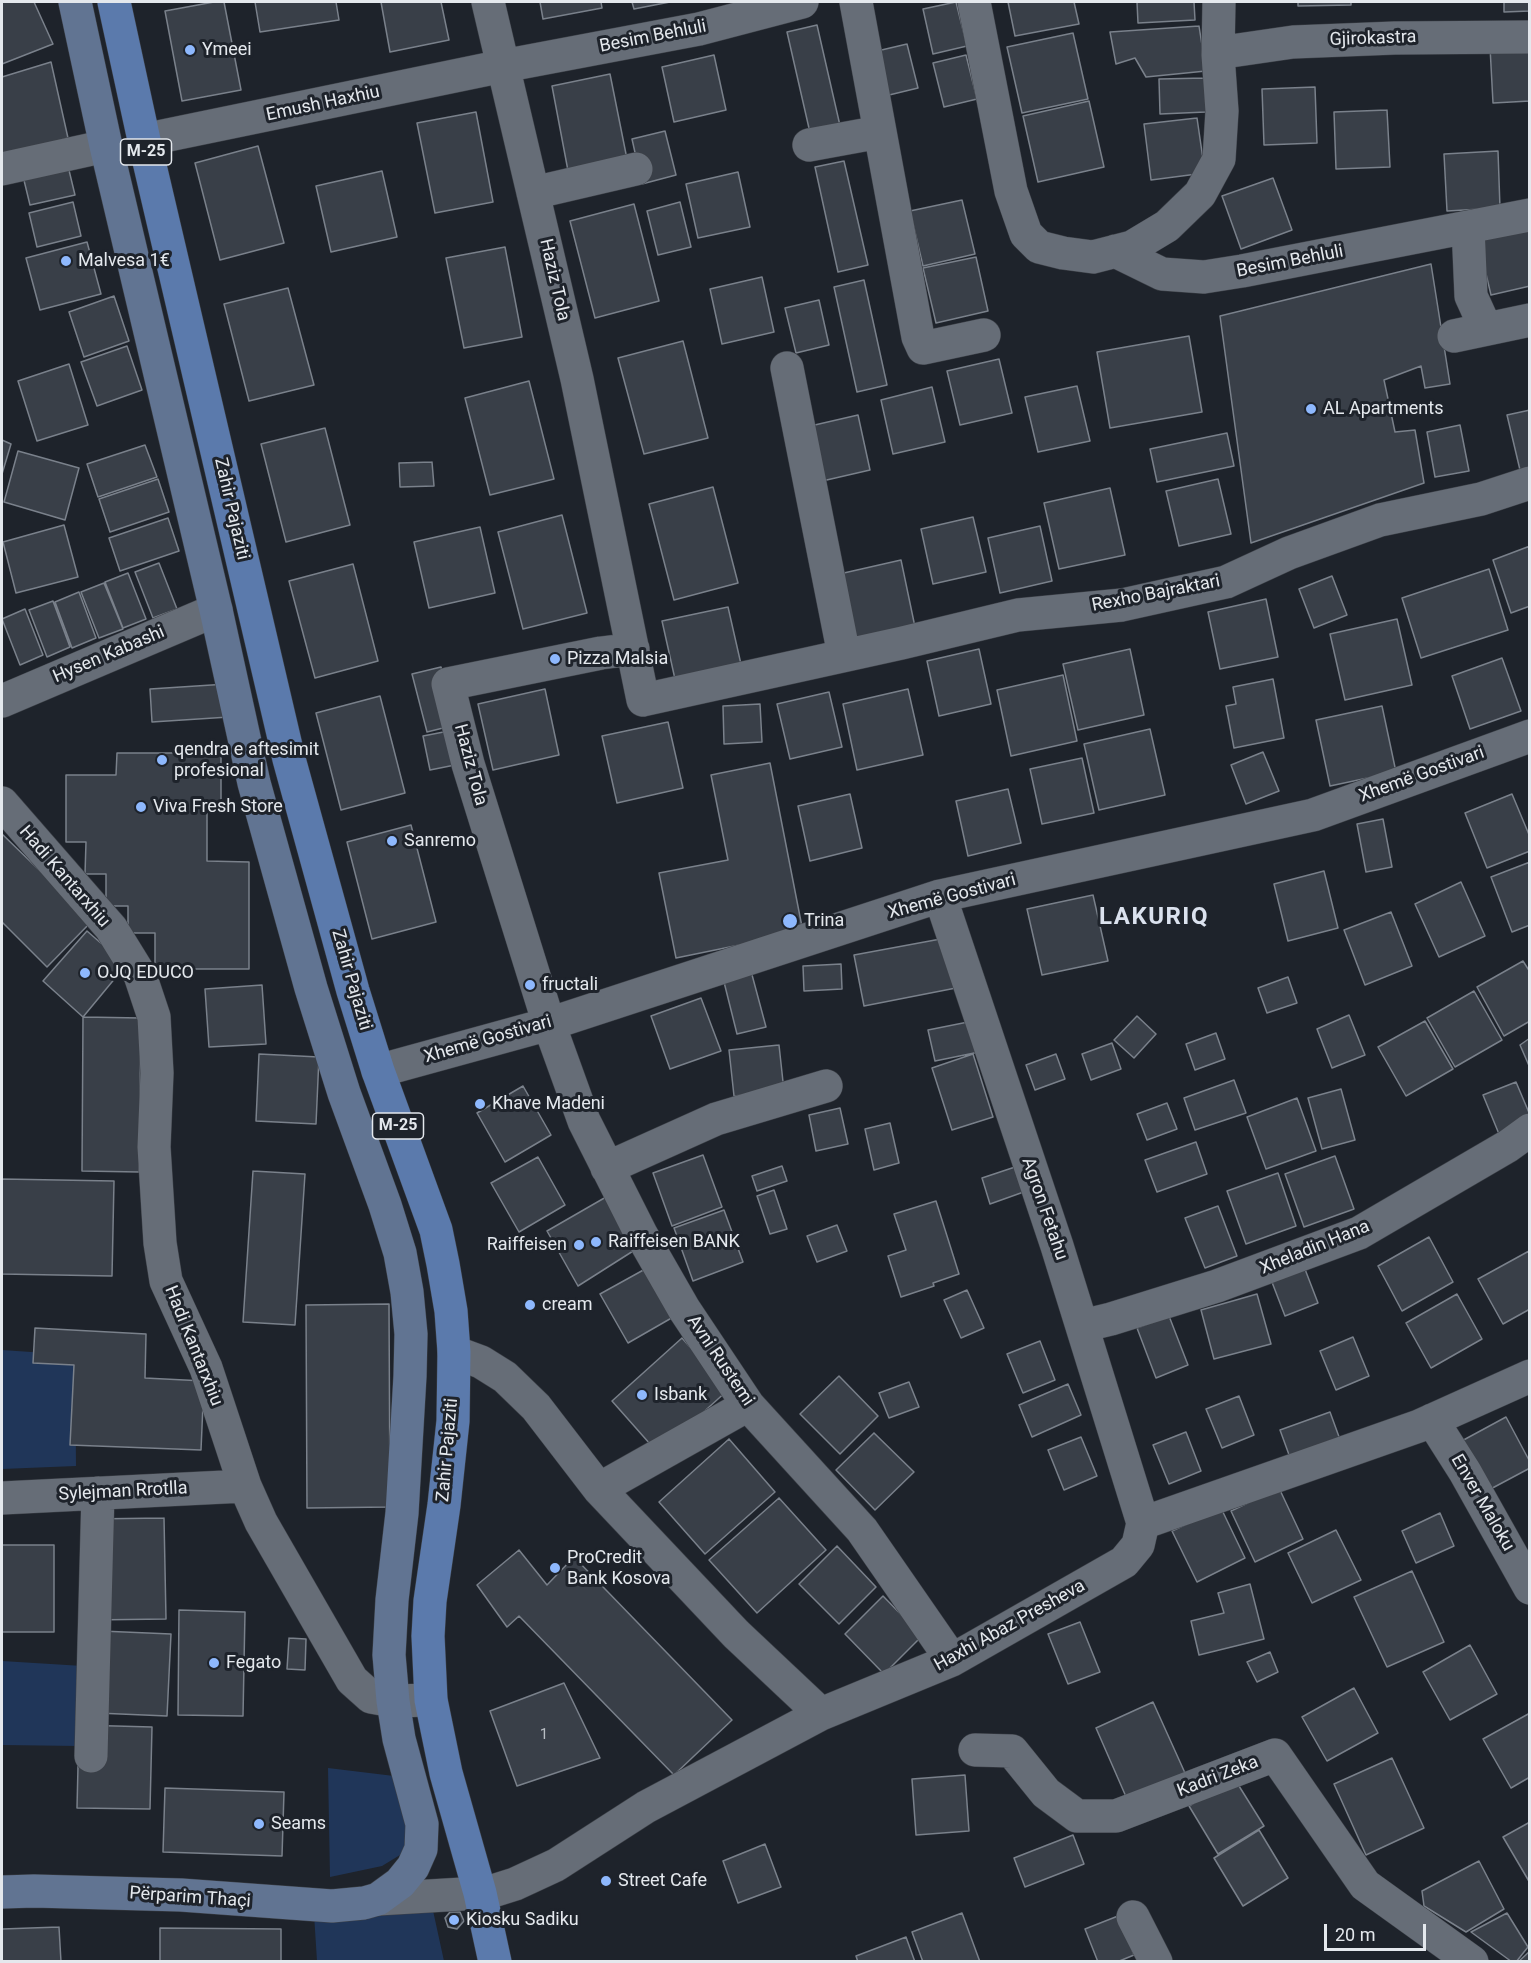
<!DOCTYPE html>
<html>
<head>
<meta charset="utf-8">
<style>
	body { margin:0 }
	#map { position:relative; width:1531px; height:1963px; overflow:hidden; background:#1e232b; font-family:Roboto,sans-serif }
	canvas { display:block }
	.frame { position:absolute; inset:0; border:3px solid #e4e8ed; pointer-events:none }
	.scale { position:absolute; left:1324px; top:1924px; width:102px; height:27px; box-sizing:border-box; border:3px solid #e4e8ed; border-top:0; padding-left:8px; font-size:18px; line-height:21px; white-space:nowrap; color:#e4e8ed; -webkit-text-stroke:4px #1e232b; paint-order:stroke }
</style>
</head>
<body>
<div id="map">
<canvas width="1531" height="1963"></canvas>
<div class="frame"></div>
<div class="scale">20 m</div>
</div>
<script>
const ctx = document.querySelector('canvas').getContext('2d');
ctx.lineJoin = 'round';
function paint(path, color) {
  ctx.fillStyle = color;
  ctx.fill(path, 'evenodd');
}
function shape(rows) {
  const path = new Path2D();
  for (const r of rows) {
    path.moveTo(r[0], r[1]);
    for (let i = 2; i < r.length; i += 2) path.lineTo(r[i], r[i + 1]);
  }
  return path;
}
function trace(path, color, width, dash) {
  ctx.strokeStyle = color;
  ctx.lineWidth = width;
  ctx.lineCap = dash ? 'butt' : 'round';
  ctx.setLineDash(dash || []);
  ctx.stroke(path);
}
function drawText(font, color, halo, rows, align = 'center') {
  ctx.font = font + ' Roboto,sans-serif';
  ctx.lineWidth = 6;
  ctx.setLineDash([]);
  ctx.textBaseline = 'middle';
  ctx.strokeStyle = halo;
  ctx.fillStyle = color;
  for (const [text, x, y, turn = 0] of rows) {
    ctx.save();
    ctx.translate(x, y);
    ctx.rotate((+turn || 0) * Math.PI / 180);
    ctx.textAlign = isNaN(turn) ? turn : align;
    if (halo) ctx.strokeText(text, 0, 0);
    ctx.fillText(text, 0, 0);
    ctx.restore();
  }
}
const green = shape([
	[2,1350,75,1355,76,1466,2,1469],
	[2,1661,83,1666,79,1746,2,1745],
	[328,1768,394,1776,412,1772,405,1852,382,1866,330,1877],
	[432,1906,444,1961,317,1961,314,1914]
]);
const building = shape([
	[2,2,34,2,53,44,2,64,2,2],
	[214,2,224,2,241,90,182,101,165,11,214,2],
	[255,2,336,2,339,20,260,32,255,2],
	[381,2,441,2,449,40,390,52,381,2],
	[540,2,601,2,602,8,543,19,540,2],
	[632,2,670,2,634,9,632,2],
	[956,2,967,46,933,54,923,9,956,2],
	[1008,2,1074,2,1079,24,1015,36,1008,2],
	[1137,2,1194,2,1195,20,1138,23,1137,2],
	[1298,2,1351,2,1351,5,1298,6,1298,2],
	[1504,2,1530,2,1530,11,1504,12,1504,2],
	[817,25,841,130,811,137,787,32,817,25],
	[1199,26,1206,71,1146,77,1135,58,1116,64,1110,32,1199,26],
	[1073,33,1088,99,1022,113,1007,47,1073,33],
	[907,44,918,88,885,96,873,52,907,44],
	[1530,45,1530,101,1493,103,1490,47,1530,45],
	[714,55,726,110,674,122,662,67,714,55],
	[966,55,977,99,944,107,933,63,966,55],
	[51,62,68,138,2,157,2,77,51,62],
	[610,74,628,164,569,176,552,86,610,74],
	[1205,78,1206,112,1160,114,1159,79,1205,78],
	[1315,87,1317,143,1264,145,1262,89,1315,87],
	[1089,101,1104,167,1038,182,1023,116,1089,101],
	[1387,110,1390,167,1336,169,1334,112,1387,110],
	[476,112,493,202,435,213,417,123,476,112],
	[1197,118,1205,173,1151,180,1144,124,1197,118],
	[665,131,676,175,642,184,632,139,665,131],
	[258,146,284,243,220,260,195,163,258,146],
	[1498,151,1500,208,1447,211,1444,154,1498,151],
	[844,161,868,265,838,272,815,167,844,161],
	[67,162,75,195,30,205,22,172,67,162],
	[382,171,397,237,331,252,316,186,382,171],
	[738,172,750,227,698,238,686,184,738,172],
	[1273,178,1292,230,1241,249,1222,196,1273,178],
	[962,200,975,254,923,266,910,211,962,200],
	[73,202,81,236,37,247,29,213,73,202],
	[680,202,691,247,658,255,647,211,680,202],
	[634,204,659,301,595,318,570,221,634,204],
	[1530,228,1530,286,1491,295,1478,240,1530,228],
	[87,242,101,294,40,310,26,258,87,242],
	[505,247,522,337,464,348,446,258,505,247],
	[976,257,988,311,936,323,923,268,976,257],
	[1431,264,1450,384,1425,388,1421,366,1384,380,1395,432,1415,430,1424,483,1251,543,1220,316,1431,264],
	[762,277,774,332,722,344,710,289,762,277],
	[864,280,887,385,857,392,834,287,864,280],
	[288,288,314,385,249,401,224,304,288,288],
	[114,296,129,341,84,357,69,312,114,296],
	[819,300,829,345,796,353,785,308,819,300],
	[1189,336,1202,412,1110,428,1097,352,1189,336],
	[683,341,708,438,644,454,618,358,683,341],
	[127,346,142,390,97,406,81,362,127,346],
	[999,359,1012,413,960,425,947,371,999,359],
	[69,364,88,425,37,441,18,381,69,364],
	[529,381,554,479,490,495,465,398,529,381],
	[1077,386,1090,441,1038,452,1025,397,1077,386],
	[932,387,945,442,893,454,881,400,932,387],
	[1530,410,1530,467,1520,470,1507,415,1530,410],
	[858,415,870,470,818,482,806,427,858,415],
	[1460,425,1469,471,1435,477,1427,432,1460,425],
	[325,428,350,525,286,542,261,444,325,428],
	[1227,433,1234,466,1157,482,1150,449,1227,433],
	[2,440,11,444,2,474,2,440],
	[145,445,157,477,98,497,87,464,145,445],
	[18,451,79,468,65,520,4,502,18,451],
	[432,462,434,486,400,487,399,463,432,462],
	[158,479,169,512,110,532,99,499,158,479],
	[1218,479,1231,534,1179,546,1166,491,1218,479],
	[713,487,738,583,674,600,649,504,713,487],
	[1110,488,1125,555,1059,569,1044,503,1110,488],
	[562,515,587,613,523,629,498,532,562,515],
	[973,517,986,572,933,584,921,529,973,517],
	[168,518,179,551,120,571,109,538,168,518],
	[64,525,78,577,16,593,3,542,64,525],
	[1040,526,1052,581,1000,593,988,538,1040,526],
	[480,527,495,593,429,608,414,542,480,527],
	[1530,546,1530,606,1511,613,1493,560,1530,546],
	[901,560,915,627,849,641,835,575,901,560],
	[159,563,177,609,153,618,135,572,159,563],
	[353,564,378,661,315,678,289,581,353,564],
	[1489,569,1508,630,1421,658,1402,598,1489,569],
	[128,573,146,619,123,628,105,582,128,573],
	[1332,576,1347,615,1314,628,1299,589,1332,576],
	[104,583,123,629,99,638,81,592,104,583],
	[79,592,96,638,72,648,55,602,79,592],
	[1266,599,1278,657,1220,669,1208,612,1266,599],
	[53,601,70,647,47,657,29,610,53,601],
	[728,607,743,673,677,688,662,621,728,607],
	[25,609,43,655,20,665,2,619,25,609],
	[1397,619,1412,685,1345,700,1330,634,1397,619],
	[979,649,991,704,939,716,927,661,979,649],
	[1130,649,1144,715,1078,730,1063,664,1130,649],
	[1502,658,1521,711,1470,729,1452,676,1502,658],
	[441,667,455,725,427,732,412,674,441,667],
	[1063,675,1077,741,1011,756,997,690,1063,675],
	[1273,679,1284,738,1234,748,1226,706,1236,704,1233,687,1273,679],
	[227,684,229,717,152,722,150,689,227,684],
	[545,689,559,755,493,770,478,704,545,689],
	[908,689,923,755,857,770,843,704,908,689],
	[829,692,842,747,790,759,777,704,829,692],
	[380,696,405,793,341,810,316,713,380,696],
	[760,704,762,742,724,744,723,706,760,704],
	[1382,706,1396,772,1330,786,1316,720,1382,706],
	[668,722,683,788,617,803,602,736,668,722],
	[459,729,465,763,430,770,423,736,459,729],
	[1150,729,1165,795,1099,810,1084,744,1150,729],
	[1263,752,1279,791,1246,804,1231,765,1263,752],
	[117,753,221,753,221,806,207,806,207,861,249,862,249,969,155,969,155,933,128,933,128,906,106,906,106,874,85,874,86,842,66,842,66,775,116,775,117,753],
	[1082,758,1094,813,1042,824,1030,769,1082,758],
	[770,763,803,932,676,958,659,873,728,860,711,775,770,763],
	[1008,789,1021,843,968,856,956,801,1008,789],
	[850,794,862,848,810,861,798,806,850,794],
	[1512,794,1530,837,1530,851,1487,868,1465,813,1512,794],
	[1383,819,1392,867,1366,872,1357,824,1383,819],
	[411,825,436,922,372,939,347,842,411,825],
	[2,834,92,921,47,967,2,922,2,834],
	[1530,862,1530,925,1512,932,1491,877,1530,862],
	[1324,871,1338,928,1288,941,1274,884,1324,871],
	[1461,882,1485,936,1439,957,1415,904,1461,882],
	[1093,895,1108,961,1042,975,1027,909,1093,895],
	[1391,912,1412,966,1365,985,1344,930,1391,912],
	[87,931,126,965,83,1017,43,981,87,931],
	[946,938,956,988,864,1006,854,955,946,938],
	[1523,961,1530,972,1530,1021,1504,1036,1477,987,1523,961],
	[841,964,842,989,804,991,803,966,841,964],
	[751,971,766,1027,737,1034,723,978,751,971],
	[1288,977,1297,1003,1267,1013,1258,988,1288,977],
	[262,985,266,1044,209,1047,205,989,262,985],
	[1474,991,1502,1040,1455,1067,1427,1018,1474,991],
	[701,998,721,1051,670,1069,651,1016,701,998],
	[1349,1015,1365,1055,1332,1068,1317,1029,1349,1015],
	[1137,1016,1156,1034,1134,1058,1114,1040,1137,1016],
	[83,1017,141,1018,139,1172,82,1171,83,1017],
	[978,1020,984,1051,935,1061,928,1030,978,1020],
	[1425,1021,1453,1069,1406,1096,1378,1047,1425,1021],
	[1216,1033,1225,1059,1195,1070,1186,1044,1216,1033],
	[1530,1038,1530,1068,1520,1045,1530,1038],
	[1112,1043,1121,1069,1091,1080,1082,1054,1112,1043],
	[779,1045,784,1091,734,1096,729,1050,779,1045],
	[259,1054,319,1057,316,1124,256,1121,259,1054],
	[973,1054,993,1117,952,1130,932,1068,973,1054],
	[1056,1054,1065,1079,1035,1090,1026,1065,1056,1054],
	[1234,1080,1246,1113,1195,1130,1184,1098,1234,1080],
	[1516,1082,1530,1115,1499,1134,1483,1095,1516,1082],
	[523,1086,551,1135,505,1162,477,1113,523,1086],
	[1341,1089,1355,1140,1322,1149,1308,1098,1341,1089],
	[1297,1098,1316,1151,1266,1169,1247,1117,1297,1098],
	[1167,1103,1177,1129,1147,1140,1137,1114,1167,1103],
	[840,1108,848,1144,816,1151,809,1115,840,1108],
	[890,1123,899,1163,874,1170,865,1129,890,1123],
	[1196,1142,1207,1174,1157,1192,1145,1160,1196,1142],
	[703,1155,722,1207,672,1226,653,1173,703,1155],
	[1335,1156,1354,1209,1304,1227,1285,1174,1335,1156],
	[538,1157,565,1205,519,1232,491,1183,538,1157],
	[1024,1164,1032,1189,990,1204,982,1178,1024,1164],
	[782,1166,787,1181,757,1191,752,1176,782,1166],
	[253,1171,305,1174,295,1325,243,1322,253,1171],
	[1278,1173,1296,1226,1246,1244,1227,1191,1278,1173],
	[2,1179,114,1181,112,1276,2,1274,2,1179],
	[774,1190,787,1229,770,1234,757,1196,774,1190],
	[613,1193,641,1246,578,1286,547,1231,613,1193],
	[936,1201,959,1274,933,1283,934,1286,901,1297,888,1256,906,1250,894,1214,936,1201],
	[1218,1206,1237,1256,1205,1268,1185,1218,1218,1206],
	[724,1210,743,1262,693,1281,674,1228,724,1210],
	[837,1225,847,1251,817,1262,807,1236,837,1225],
	[1429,1237,1453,1282,1402,1311,1378,1266,1429,1237],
	[1529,1251,1530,1309,1503,1324,1478,1279,1529,1251],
	[1303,1264,1318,1303,1285,1316,1270,1277,1303,1264],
	[647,1268,675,1316,628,1343,600,1294,647,1268],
	[967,1290,984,1328,961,1338,944,1300,967,1290],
	[1257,1294,1271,1344,1214,1359,1201,1310,1257,1294],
	[1457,1294,1482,1339,1431,1368,1406,1323,1457,1294],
	[389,1304,390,1507,307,1508,306,1305,389,1304],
	[1169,1316,1188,1365,1156,1378,1137,1328,1169,1316],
	[35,1328,146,1334,145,1378,204,1381,201,1450,70,1445,74,1365,33,1363,35,1328],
	[1353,1337,1369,1376,1336,1390,1320,1351,1353,1337],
	[682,1338,728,1390,658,1453,612,1401,682,1338],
	[1040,1341,1055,1380,1023,1393,1007,1354,1040,1341],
	[839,1376,878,1416,840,1454,800,1414,839,1376],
	[909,1382,919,1407,889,1418,879,1393,909,1382],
	[1068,1384,1081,1415,1032,1437,1019,1405,1068,1384],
	[1239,1396,1254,1435,1222,1448,1206,1409,1239,1396],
	[1330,1412,1342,1445,1292,1463,1280,1430,1330,1412],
	[1506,1417,1530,1462,1530,1468,1485,1492,1458,1443,1506,1417],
	[1186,1432,1201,1471,1169,1484,1153,1445,1186,1432],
	[874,1433,914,1472,875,1510,836,1470,874,1433],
	[1081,1437,1097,1476,1064,1490,1048,1450,1081,1437],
	[729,1439,775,1492,705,1554,659,1502,729,1439],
	[1279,1488,1303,1539,1255,1562,1231,1511,1279,1488],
	[779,1498,826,1550,757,1613,709,1560,779,1498],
	[1221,1508,1245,1558,1197,1582,1172,1531,1221,1508],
	[1440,1513,1454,1546,1416,1563,1402,1531,1440,1513],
	[164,1518,166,1619,90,1620,88,1519,164,1518],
	[1336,1530,1361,1580,1312,1603,1288,1553,1336,1530],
	[2,1545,54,1545,54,1632,2,1632,2,1545],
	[837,1546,876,1587,839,1624,799,1584,837,1546],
	[519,1550,547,1585,574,1557,732,1720,674,1775,519,1616,507,1627,477,1585,519,1550],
	[1412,1571,1444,1642,1387,1667,1354,1597,1412,1571],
	[1250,1584,1264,1639,1199,1655,1191,1621,1224,1613,1218,1593,1250,1584],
	[883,1596,922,1636,884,1674,845,1634,883,1596],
	[179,1610,245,1612,243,1716,178,1715,179,1610],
	[1080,1622,1100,1672,1068,1684,1048,1634,1080,1622],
	[101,1631,171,1634,167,1716,97,1713,101,1631],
	[289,1638,306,1639,305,1670,287,1669,289,1638],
	[1470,1645,1497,1694,1450,1720,1423,1672,1470,1645],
	[1270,1652,1278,1672,1257,1682,1247,1662,1270,1652],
	[564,1683,600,1758,517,1786,490,1711,564,1683],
	[1354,1688,1378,1733,1327,1761,1302,1717,1354,1688],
	[1153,1702,1185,1773,1127,1799,1096,1728,1153,1702],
	[1530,1713,1530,1777,1511,1788,1483,1739,1530,1713],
	[79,1725,152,1727,150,1809,77,1808,79,1725],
	[1392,1758,1424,1828,1366,1855,1334,1784,1392,1758],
	[965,1775,969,1831,916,1835,912,1779,965,1775],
	[1234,1778,1264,1826,1218,1854,1189,1806,1234,1778],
	[165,1788,284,1792,282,1856,163,1852,165,1788],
	[1530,1822,1530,1883,1503,1837,1530,1822],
	[1259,1830,1288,1878,1243,1906,1214,1858,1259,1830],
	[1073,1835,1084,1864,1025,1887,1014,1858,1073,1835],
	[765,1844,781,1887,738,1903,723,1861,765,1844],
	[1479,1861,1504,1909,1466,1932,1424,1906,1422,1891,1479,1861],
	[450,1912,460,1912,464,1921,457,1929,448,1927,445,1918,450,1912],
	[962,1913,980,1962,923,1962,912,1932,962,1913],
	[1507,1913,1528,1947,1516,1962,1512,1962,1471,1932,1507,1913],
	[1118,1916,1134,1955,1117,1962,1098,1962,1085,1929,1118,1916],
	[59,1927,61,1962,2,1962,2,1929,59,1927],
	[160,1928,281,1929,281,1962,160,1962,160,1928],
	[906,1937,915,1962,858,1962,856,1956,906,1937],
	[1530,1951,1530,1962,1518,1962,1530,1951]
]);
const street = shape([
	[488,2,577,379,643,700,902,643,1018,615,1122,605,1226,582,1289,553,1380,520,1481,499,1530,483],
	[856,2,918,337,923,348,984,335],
	[974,2,1011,191,1026,234,1039,247,1063,253,1093,257,1132,247,1167,226,1200,194,1219,159,1222,111,1218,55,1219,2],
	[1218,55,1231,51,1293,42,1395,38,1530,37],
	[144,140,503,66,699,29,802,2],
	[809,145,880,132],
	[2,169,106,146],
	[533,193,636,169],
	[1468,227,1471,296,1486,329],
	[1115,251,1162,274,1204,277,1242,271,1530,215],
	[1454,336,1530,320],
	[787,368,844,655],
	[633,649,601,653,448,684,468,764,549,1024,584,1121,641,1234,684,1309,748,1405,862,1530,952,1660],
	[2,701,216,610],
	[2,803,111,928,140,975,154,1017,157,1073,154,1147,160,1243,166,1281,206,1368,245,1486,261,1522,352,1680,371,1697,393,1701,431,1700],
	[940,896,1057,1246,1143,1523],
	[378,1071,549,1024,940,896,1313,815,1530,736],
	[607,1168,716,1119,826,1086],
	[1082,1326,1111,1319,1217,1286,1359,1233,1508,1146,1530,1130],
	[454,1352,481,1362,505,1377,536,1407,599,1489,736,1634,821,1714],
	[1432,1420,1465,1472,1530,1588],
	[599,1489,748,1405],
	[2,1498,245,1486],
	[1143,1523,1419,1426,1530,1376],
	[975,1750,1012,1751,1046,1793,1077,1816,1116,1816,1275,1755,1365,1885,1472,1962],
	[91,1756,98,1493],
	[378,1899,480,1893,496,1890,515,1884,556,1865,646,1807,821,1714,952,1660,1124,1562,1138,1545,1143,1523],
	[1133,1917,1156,1962]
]);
const secondary = shape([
	[2,1892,34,1891,181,1895,332,1906,364,1903,378,1899,400,1883,413,1867,421,1849,422,1824,399,1739,393,1701,389,1655,392,1600,402,1513,410,1376,411,1334,407,1292,400,1253,385,1205,344,1093,311,988,254,783,216,610,106,146,75,2]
]);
const primary = shape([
	[114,2,144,140,289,759,353,991,378,1071,436,1230,443,1264,451,1311,454,1352,453,1421,444,1505,430,1601,428,1636,431,1700,446,1773,480,1893,495,1962]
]);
const markers = [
	[190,50,6,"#8eb8fd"],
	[66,261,6,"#8eb8fd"],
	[1311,409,6,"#8eb8fd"],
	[555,659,6,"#8eb8fd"],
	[162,760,6,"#8eb8fd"],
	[141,807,6,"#8eb8fd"],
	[392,841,6,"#8eb8fd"],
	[790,921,8,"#8eb8fd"],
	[85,973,6,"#8eb8fd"],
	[530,985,6,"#8eb8fd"],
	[480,1104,6,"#8eb8fd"],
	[596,1242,6,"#8eb8fd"],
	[579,1245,6,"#8eb8fd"],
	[530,1305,6,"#8eb8fd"],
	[642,1395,6,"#8eb8fd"],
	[555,1568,6,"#8eb8fd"],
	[214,1663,6,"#8eb8fd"],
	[259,1824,6,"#8eb8fd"],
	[606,1881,6,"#8eb8fd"],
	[454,1920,6,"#8eb8fd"]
];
const numberNames = [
	["1",544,1735]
];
const shields = [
	[146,152,51],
	[398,1126,51]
];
const shieldNames = [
	["M-25",146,152],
	["M-25",398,1126]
];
const streetNames = [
	["Besim Behluli",653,37,-11],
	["Gjirokastra",1373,39,-2],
	["Emush Haxhiu",323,104,-12],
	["Besim Behluli",1290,262,-11],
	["Haziz Tola",554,280,77],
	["Zahir Pajaziti",231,509,77],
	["Rexho Bajraktari",1156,594,-11],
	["Hysen Kabashi",109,655,-23],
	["Haziz Tola",470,765,75],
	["Xhemë Gostivari",1422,775,-20],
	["Hadi Kantarxhiu",64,877,49],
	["Xhemë Gostivari",952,897,-15],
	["Zahir Pajaziti",351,980,74],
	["Xhemë Gostivari",488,1040,-16],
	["Agron Fetahu",1044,1209,71],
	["Xheladin Hana",1315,1248,-22],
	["Hadi Kantarxhiu",193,1346,68],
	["Avni Rustemi",720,1361,56],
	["Zahir Pajaziti",448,1450,-85],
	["Sylejman Rrotlla",123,1492,-3],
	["Enver Maloku",1482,1503,60],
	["Haxhi Abaz Presheva",1010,1626,-29],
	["Kadri Zeka",1218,1777,-21],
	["Përparim Thaçi",190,1898,4]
];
const poiNames = [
	["Ymeei",202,50],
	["Malvesa 1€",78,261],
	["AL Apartments",1323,409],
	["Pizza Malsia",567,659],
	["qendra e aftesimit",174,750],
	["profesional",174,771],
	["Viva Fresh Store",153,807],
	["Sanremo",404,841],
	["Trina",804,921],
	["OJQ EDUCO",97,973],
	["fructali",542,985],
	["Khave Madeni",492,1104],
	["Raiffeisen BANK",608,1242],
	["Raiffeisen",567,1245,"right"],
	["cream",542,1305],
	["Isbank",654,1395],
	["ProCredit",567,1558],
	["Bank Kosova",567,1579],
	["Fegato",226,1663],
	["Seams",271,1824],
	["Street Cafe",618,1881],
	["Kiosku Sadiku",466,1920]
];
const districtNames = [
	["LAKURIQ",1154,918]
];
paint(green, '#203659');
paint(building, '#393f48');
trace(building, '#7a818b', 1.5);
trace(street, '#3d4148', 34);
trace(secondary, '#3d4148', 34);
trace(primary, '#3d4148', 34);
trace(street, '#666d77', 33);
trace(secondary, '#617492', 33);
trace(primary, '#5b7aac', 33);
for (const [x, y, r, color] of markers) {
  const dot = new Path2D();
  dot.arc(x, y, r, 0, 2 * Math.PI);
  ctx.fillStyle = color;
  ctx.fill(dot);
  trace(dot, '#1e232b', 2);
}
drawText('15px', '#b9bec4', null, numberNames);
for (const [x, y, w] of shields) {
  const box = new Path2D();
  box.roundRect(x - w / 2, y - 13, w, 26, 4.5);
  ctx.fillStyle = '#1e232b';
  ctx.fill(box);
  trace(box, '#e4e8ed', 1.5);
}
drawText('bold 16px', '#e4e8ed', null, shieldNames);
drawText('18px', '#e4e8ed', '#1e232b', streetNames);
drawText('18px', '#e4e8ed', '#1e232b', poiNames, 'left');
ctx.letterSpacing = '1.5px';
drawText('bold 24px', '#dbe2ee', '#1e232b', districtNames);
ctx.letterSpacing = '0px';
</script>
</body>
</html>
